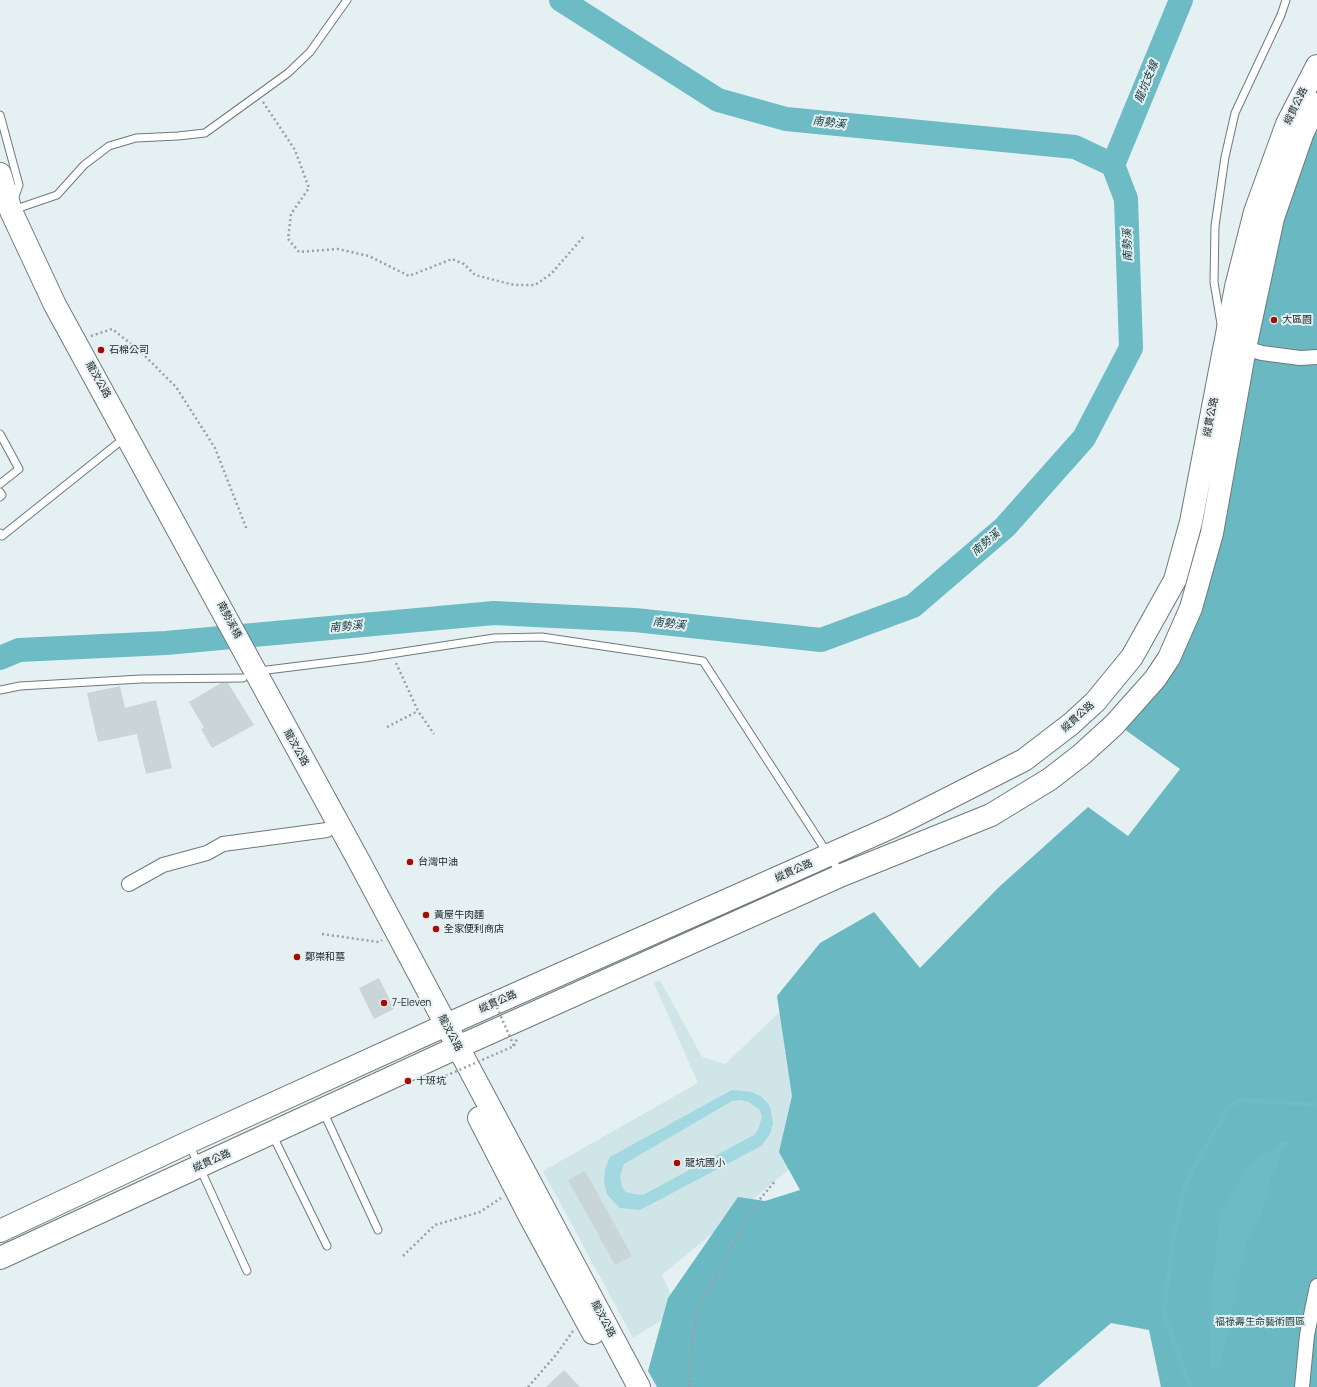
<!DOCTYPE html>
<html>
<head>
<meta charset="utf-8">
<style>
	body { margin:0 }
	canvas { display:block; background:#e4f0f2 }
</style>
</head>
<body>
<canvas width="1317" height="1387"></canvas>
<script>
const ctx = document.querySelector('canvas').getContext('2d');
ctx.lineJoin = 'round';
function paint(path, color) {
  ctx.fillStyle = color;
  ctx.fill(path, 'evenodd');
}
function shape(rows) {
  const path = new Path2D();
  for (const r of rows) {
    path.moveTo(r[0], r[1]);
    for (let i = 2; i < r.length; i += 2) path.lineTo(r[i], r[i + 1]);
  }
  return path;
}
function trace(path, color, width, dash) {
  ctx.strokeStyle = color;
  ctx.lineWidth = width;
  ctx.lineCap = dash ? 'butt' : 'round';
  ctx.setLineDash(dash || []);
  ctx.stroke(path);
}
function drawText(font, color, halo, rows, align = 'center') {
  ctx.font = font + ' Manrope,"Noto Sans TC",sans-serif';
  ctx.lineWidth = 4;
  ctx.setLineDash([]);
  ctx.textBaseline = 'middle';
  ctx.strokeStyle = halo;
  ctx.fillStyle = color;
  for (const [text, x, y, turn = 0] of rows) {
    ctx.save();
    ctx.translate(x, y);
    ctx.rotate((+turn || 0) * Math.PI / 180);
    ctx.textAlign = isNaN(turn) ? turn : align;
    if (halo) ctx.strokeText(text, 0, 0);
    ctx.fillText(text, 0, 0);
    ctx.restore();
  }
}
const built = shape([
	[660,980,702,1057,725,1064,782,1010,802,1032,784,1050,817,1110,806,1155,662,1275,678,1310,633,1338,543,1171,698,1083,654,983]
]);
const green = shape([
	[732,1090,752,1092,762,1097,770,1106,773,1123,770,1134,761,1146,640,1210,620,1208,612,1200,607,1194,604,1181,605,1169,610,1157],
	[741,1100,749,1102,760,1110,762,1117,758,1130,754,1135,643,1195,633,1194,626,1192,622,1187,620,1176,624,1164,732,1101]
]);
const forest = shape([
	[1317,107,1317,1387,1161,1387,1149,1330,1111,1323,1037,1387,657,1387,648,1371,668,1298,738,1197,765,1201,800,1190,779,1152,792,1096,777,996,820,943,874,912,920,968,999,887,1088,807,1128,836,1180,769,1117,724,1177,632,1209,544,1252,312]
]);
const water = shape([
	[1290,1141,1289,1146,1282,1154,1271,1179,1268,1194,1261,1213,1245,1246,1231,1319,1220,1363,1213,1372,1210,1362,1209,1332,1219,1216,1246,1168,1281,1142]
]);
const stream = shape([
	[1190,1387,1164,1313,1172,1246,1185,1184,1227,1110,1239,1100,1317,1105]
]);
const river = shape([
	[1113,165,1181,0],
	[0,658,19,650,166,643,494,613,635,620,821,640,913,606,1005,527,1084,438,1131,348,1126,199,1113,165,1075,147,786,119,718,100,561,0]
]);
const building = shape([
	[221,683,228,683,254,725,212,748,201,729,204,728,189,702],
	[120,686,125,708,156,700,172,768,146,774,137,734,98,742,87,693],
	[379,978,394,1009,374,1019,359,988],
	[585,1171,632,1256,615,1265,568,1180],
	[564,1370,580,1387,546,1387]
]);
const path = shape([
	[263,102,295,150,309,188,291,214,288,239,299,252,338,249,369,256,409,276,452,259,464,264,475,275,514,285,535,285,551,274,585,235],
	[91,336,112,329,139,350,176,387,215,448,247,530],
	[396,663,418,711,434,734],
	[387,727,418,711],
	[322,934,379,942,382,940],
	[514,1046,517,1039],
	[403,1256,435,1225,480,1212,501,1198],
	[528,1387,556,1355,573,1331],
	[689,1387,691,1353,697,1310,755,1205,776,1180]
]);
const service = shape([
	[0,115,19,185,14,199],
	[13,210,57,195,84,165,109,146,136,138,178,136,205,133,288,73,310,52,347,0],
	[1221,324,1214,282,1215,226,1225,157,1235,113,1281,15,1286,0],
	[0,434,19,469,0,484],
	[0,492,2,495,0,497],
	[0,533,2,536,117,444],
	[259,671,364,658,494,638,542,637,703,661,841,874],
	[0,690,20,686,141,679,243,678],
	[323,1111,378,1230],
	[272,1134,327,1246],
	[189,1144,247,1271]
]);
const minor = shape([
	[1245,348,1262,353,1300,358,1317,357],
	[129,884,163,865,207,853,223,844,327,830],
	[1302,1387,1307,1335,1317,1286]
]);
const primary = shape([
	[0,174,11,211,55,305,361,865,639,1387],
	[479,1118,529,1215,593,1333],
	[0,1231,189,1142,446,1025,894,826,1024,760,1071,724,1095,702,1132,657,1175,580,1191,522,1236,287,1255,212,1287,124,1317,66],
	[0,1258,458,1047,842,875,991,815,1050,779,1081,755,1114,725,1155,679,1169,658,1191,608,1212,533,1245,348,1273,218,1303,132,1317,104]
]);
const pathBridge = shape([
	[432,1082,514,1046,491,994]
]);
const markers = [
	[1274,320,4,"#a30e03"],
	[101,350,4,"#a30e03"],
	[410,862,4,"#a30e03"],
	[426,915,4,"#a30e03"],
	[436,929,4,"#a30e03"],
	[297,957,4,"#a30e03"],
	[384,1003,4,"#a30e03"],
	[408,1081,4,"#a30e03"],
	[677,1163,4,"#a30e03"]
];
const streetNames = [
	["縱貫公路",1296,106,-64],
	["龍汶公路",98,380,61],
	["縱貫公路",1211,417,-79],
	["南勢溪橋",229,620,62],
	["縱貫公路",1078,717,-42],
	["龍汶公路",296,748,61],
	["縱貫公路",794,871,-24],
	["縱貫公路",498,1002,-24],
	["龍汶公路",450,1033,62],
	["縱貫公路",212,1161,-24],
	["龍汶公路",603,1319,62]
];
const poiNames = [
	["大區園",1282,320],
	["石棉公司",109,350],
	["台灣中油",418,862],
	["黃屋牛肉麵",434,915],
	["全家便利商店",444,929],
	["鄭崇和墓",305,957],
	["7-Eleven",392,1003],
	["十班坑",416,1081],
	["龍坑國小",685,1163]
];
const parkNames = [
	["福祿壽生命藝術園區",1260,1322]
];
const waterNames = [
	["龍坑支線",1147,82,-68],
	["南勢溪",829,123,6],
	["南勢溪",1128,245,-92],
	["南勢溪",986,543,-41],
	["南勢溪",669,624,6],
	["南勢溪",346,627,-5]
];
paint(built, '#cfe5e8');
paint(green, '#a2d8df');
paint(forest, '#6ab9c2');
paint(water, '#6dbbc5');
trace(stream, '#6dbbc5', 4);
trace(river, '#6dbbc5', 24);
paint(building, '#c9d5d6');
trace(service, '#6e797b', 9);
trace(minor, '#6e797b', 16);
trace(primary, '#6e797b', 24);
trace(path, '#98a0a2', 2.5, [2, 3]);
trace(service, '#fff', 7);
trace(minor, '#fff', 14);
trace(primary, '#fff', 22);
trace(pathBridge, '#98a0a2', 2.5, [2, 3]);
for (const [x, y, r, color] of markers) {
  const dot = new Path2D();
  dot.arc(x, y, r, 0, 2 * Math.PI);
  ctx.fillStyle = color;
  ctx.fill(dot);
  trace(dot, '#e4f0f2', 1.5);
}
drawText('10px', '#222627', '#e4f0f2', streetNames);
drawText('10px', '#222627', '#e4f0f2', poiNames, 'left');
drawText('10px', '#193f44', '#e4f0f2', parkNames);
drawText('italic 11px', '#0e3539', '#e4f0f2', waterNames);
</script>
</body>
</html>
